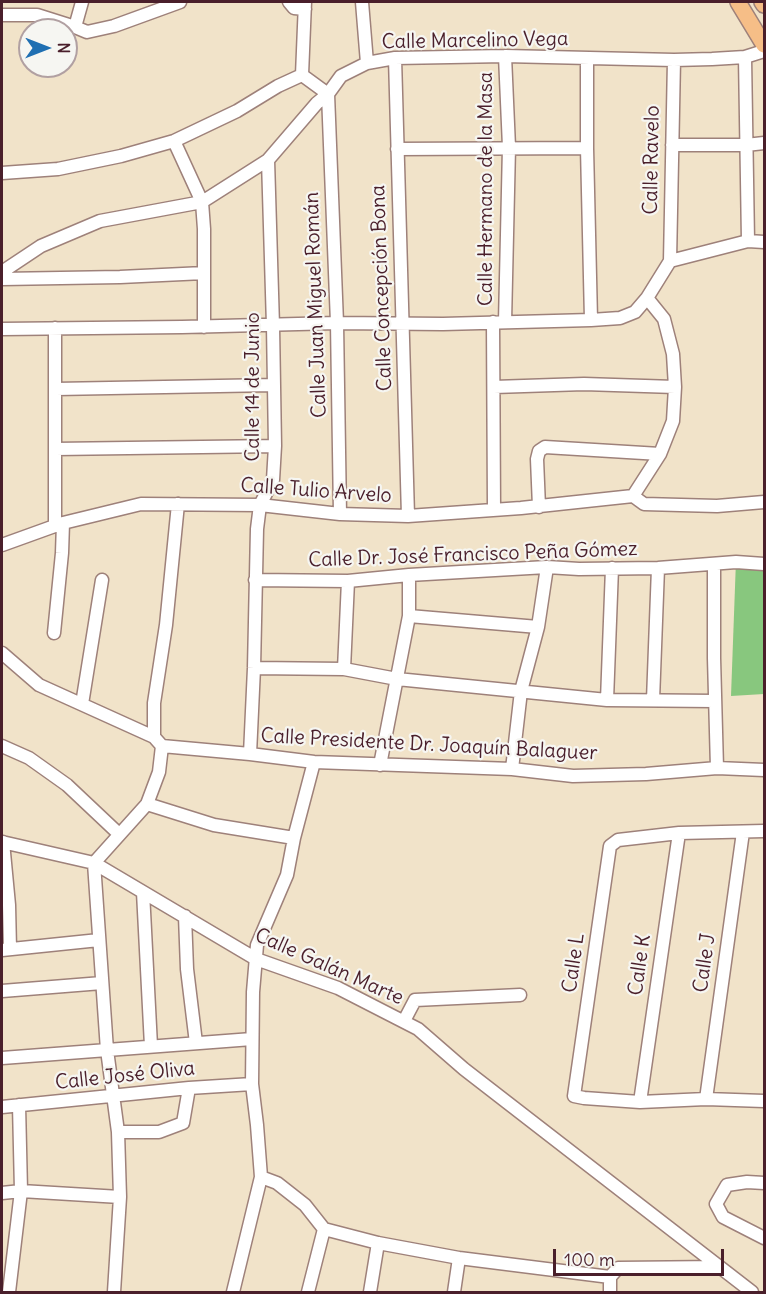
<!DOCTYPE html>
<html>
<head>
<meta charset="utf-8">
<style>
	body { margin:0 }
	#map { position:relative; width:766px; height:1294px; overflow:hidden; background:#f1e3c9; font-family:Delius,sans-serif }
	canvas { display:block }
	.frame { position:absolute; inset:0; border:3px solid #4a1f2b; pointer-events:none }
	.north { position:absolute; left:18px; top:18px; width:60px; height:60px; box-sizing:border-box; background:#f6f6f2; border:2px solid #b1a0a2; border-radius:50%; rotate:90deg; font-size:16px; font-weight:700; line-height:24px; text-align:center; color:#4a1f2b }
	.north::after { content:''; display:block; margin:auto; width:21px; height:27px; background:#1f6fb2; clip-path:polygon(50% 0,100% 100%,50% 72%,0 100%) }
	.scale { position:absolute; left:553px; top:1249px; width:171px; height:27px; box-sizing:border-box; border:3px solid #4a1f2b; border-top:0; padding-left:8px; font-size:18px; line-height:21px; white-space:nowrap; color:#4a1f2b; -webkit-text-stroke:4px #f6f6f2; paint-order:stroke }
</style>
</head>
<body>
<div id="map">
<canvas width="766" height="1294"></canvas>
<div class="frame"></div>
<div class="north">N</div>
<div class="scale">100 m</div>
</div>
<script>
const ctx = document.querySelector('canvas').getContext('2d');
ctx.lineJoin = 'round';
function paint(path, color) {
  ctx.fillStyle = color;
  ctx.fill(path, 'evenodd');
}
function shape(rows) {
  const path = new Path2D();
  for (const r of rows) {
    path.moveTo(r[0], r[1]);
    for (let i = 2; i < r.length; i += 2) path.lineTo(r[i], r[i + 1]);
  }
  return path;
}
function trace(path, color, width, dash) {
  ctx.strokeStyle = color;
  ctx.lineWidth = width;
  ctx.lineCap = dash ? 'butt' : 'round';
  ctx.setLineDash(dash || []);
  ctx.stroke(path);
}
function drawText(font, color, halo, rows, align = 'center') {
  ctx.font = font + ' Delius,sans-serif';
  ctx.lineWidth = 4.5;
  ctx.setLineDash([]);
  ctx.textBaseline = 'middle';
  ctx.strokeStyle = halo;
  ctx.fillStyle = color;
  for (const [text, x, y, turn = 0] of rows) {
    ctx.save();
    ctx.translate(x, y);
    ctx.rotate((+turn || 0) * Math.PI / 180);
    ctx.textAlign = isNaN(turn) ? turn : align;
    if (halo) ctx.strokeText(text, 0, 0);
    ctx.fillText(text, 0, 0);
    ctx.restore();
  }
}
const green = shape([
	[736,560,764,564,764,694,731,696]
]);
const minor = shape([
	[289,2,294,8,305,9],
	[305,2,302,75,328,94,337,323,340,514],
	[362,2,367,63],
	[2,15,37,15,75,27,87,32,114,26,180,2],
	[75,27,82,2],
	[505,56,509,147,505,322],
	[745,57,748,241],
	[395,58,408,516],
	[587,58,587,148,591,320],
	[174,141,202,202,204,229,204,327],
	[672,145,746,145,764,143],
	[397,149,587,148],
	[2,173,58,169,121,156,174,141,237,111,278,86,302,75],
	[670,261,674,60],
	[2,272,41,246,100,221,202,202,268,160,317,103,328,94,341,76,367,63,395,58,505,56,674,60,712,59,745,57,764,51],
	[2,279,120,277,204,273],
	[493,322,494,510],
	[55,328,55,526],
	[2,329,182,327,337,323,443,324,591,320,620,318,635,312,647,298,670,261,748,241,764,242],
	[494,387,584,384,675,387],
	[56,389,273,385],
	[55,449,275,446],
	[633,496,660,454,673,421,675,387,673,354,664,319,647,298],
	[633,496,644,504,717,506,764,502],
	[539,507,537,459,539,451,545,447,660,454],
	[2,545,63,523,141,504,260,505,340,514,408,516,521,508,633,496],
	[714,565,714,658,717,768],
	[255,580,348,581,409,575,512,569,547,567,579,569,658,568,736,562,764,564],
	[409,616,538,627],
	[54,633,62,553,63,523],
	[2,653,39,685,154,737],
	[254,668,344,669,397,679,607,700,715,701],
	[344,669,348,581],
	[607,700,612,568],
	[653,700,658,568],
	[82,704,102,580],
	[2,746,29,758,67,785,119,834],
	[162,746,250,754,314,762,512,769,573,776,646,774,717,768,764,770],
	[250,754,254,668,257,529,260,505,273,480,275,446,273,326,268,160],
	[380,765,409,616,409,575],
	[512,769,521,691,538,627,547,567],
	[147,804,214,825,294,838],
	[764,831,679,833,618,840,610,846,574,1096,584,1098,640,1102,706,1099,764,1101],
	[2,842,94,863,256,959,338,988,418,1029,464,1069,752,1292],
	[3,842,9,905,10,949],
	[143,892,151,1046],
	[185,916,187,969,196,1043],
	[2,950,99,940],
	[2,991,102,983],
	[404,1021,415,1000,520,995],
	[2,1058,252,1039],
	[706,1099,743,832],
	[640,1102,679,833],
	[2,1107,189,1088,252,1084],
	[118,1132,159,1132,183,1123,189,1088],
	[261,1177,277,1183,305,1205,324,1229,378,1243,459,1258,610,1277],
	[764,1183,747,1182,727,1185,716,1204,723,1217,764,1238],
	[2,1193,21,1191,120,1197],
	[9,1292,21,1191,19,1105],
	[114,1292,120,1197,118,1132,107,1050,94,863,147,804,159,772,162,746,154,737,154,703,166,625,178,504],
	[233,1292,261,1177,257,1125,252,1084,253,992,257,945,287,875,294,838,314,762],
	[308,1292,324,1229],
	[370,1292,378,1243],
	[454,1292,459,1258],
	[610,1292,610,1277,618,1268,720,1267]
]);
const major = shape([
	[738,2,764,45],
	[762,2,764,5]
]);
const streetNames = [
	["Calle Marcelino Vega",475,41,-1],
	["Calle Ravelo",652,160,-89],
	["Calle Hermano de la Masa",486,189,-90],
	["Calle Concepción Bona",382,288,-92],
	["Calle Juan Miguel Román",316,305,-92],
	["Calle 14 de Junio",253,387,-90],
	["Calle Tulio Arvelo",316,491,4],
	["Calle Dr. José Francisco Peña Gómez",473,555,-2],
	["Calle Presidente Dr. Joaquín Balaguer",429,745,3],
	["Calle L",574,963,-82],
	["Calle J",705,963,-82],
	["Calle K",640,965,-82],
	["Calle Galán Marte",329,967,24],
	["Calle José Oliva",125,1076,-6]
];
paint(green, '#88c77e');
trace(minor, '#9e817a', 15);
trace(major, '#9e817a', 18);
trace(minor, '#fff', 12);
trace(major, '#f6be87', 15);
drawText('20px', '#4a1f2b', '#f6f6f2', streetNames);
</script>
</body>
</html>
